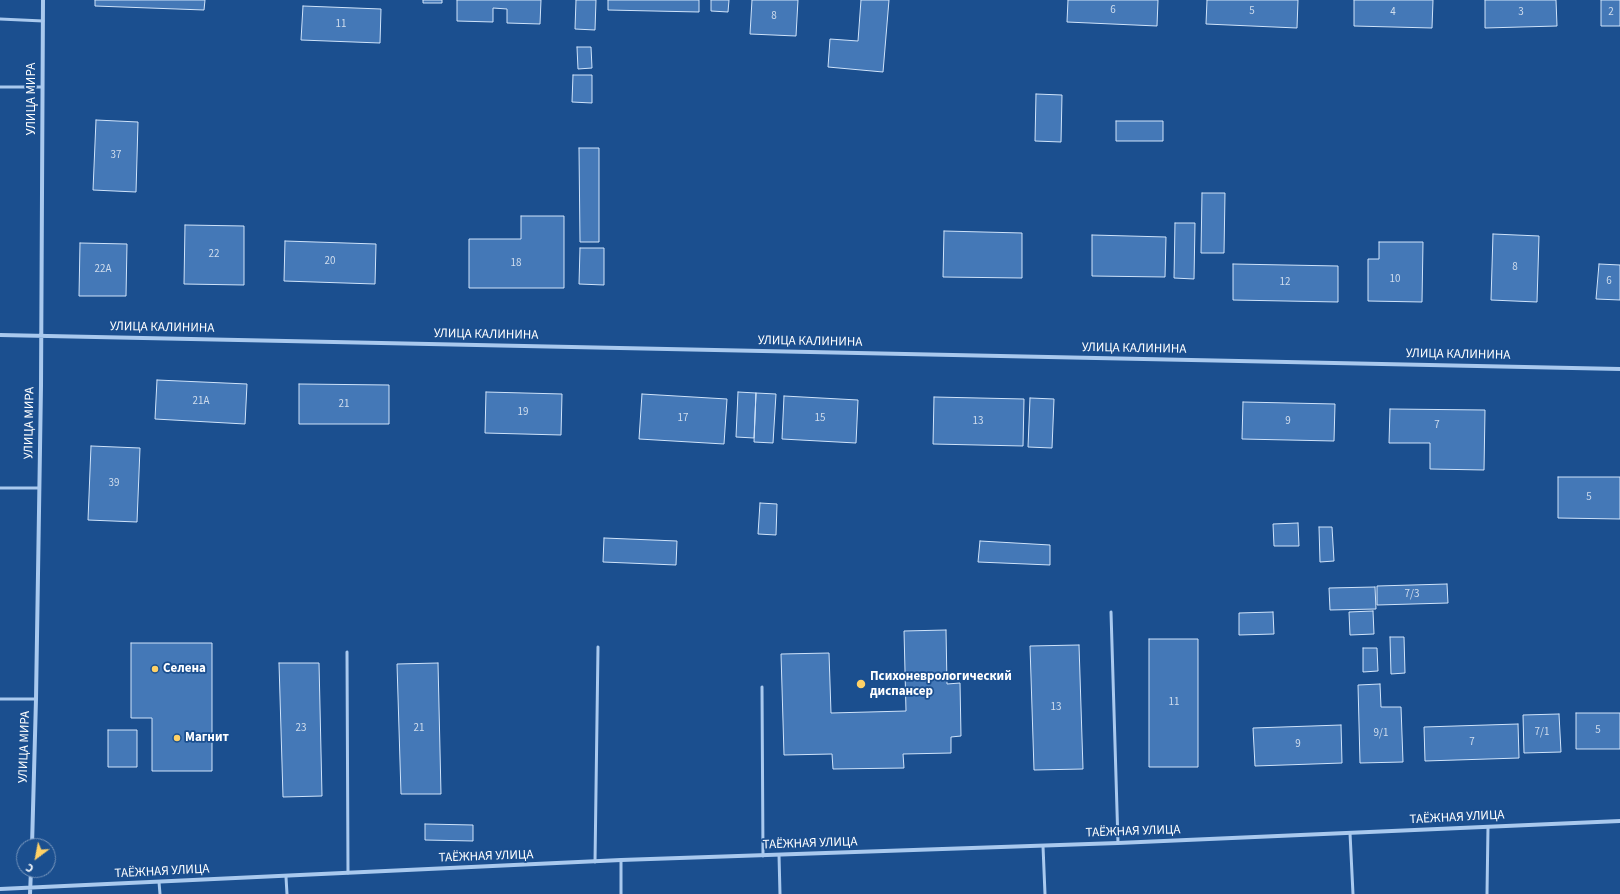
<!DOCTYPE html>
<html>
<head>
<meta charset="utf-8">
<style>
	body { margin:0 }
	#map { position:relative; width:1620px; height:894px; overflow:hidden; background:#1b4f8f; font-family:"Source Sans 3",sans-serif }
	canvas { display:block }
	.north { position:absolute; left:16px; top:838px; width:40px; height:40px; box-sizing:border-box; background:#1b4f8f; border:1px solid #7695bc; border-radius:50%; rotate:212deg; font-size:11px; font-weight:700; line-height:16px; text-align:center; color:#fff }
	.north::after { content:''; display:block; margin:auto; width:14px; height:18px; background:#ffd166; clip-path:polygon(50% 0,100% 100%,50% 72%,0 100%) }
</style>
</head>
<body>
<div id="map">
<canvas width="1620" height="894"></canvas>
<div class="north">С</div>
</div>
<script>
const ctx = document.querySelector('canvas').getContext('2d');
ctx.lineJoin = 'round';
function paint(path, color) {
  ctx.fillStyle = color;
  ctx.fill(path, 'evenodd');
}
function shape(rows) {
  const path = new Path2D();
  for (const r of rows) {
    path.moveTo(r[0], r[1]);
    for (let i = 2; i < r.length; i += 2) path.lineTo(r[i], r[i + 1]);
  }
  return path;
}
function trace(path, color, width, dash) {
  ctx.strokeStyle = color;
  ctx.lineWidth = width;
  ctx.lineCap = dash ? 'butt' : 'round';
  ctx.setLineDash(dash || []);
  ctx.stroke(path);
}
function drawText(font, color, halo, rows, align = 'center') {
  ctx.font = font + ' "Source Sans 3",sans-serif';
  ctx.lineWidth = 3.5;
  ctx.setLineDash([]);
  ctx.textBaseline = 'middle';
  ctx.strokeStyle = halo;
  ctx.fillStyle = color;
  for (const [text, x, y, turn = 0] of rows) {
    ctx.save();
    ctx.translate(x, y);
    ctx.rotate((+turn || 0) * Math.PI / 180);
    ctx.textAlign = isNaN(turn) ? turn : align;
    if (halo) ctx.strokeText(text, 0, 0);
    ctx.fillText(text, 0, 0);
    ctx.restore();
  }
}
const building = shape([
	[95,0,205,0,204,10,95,6,95,0],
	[423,0,442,0,442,3,423,3,423,0],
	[457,0,541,0,540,24,507,23,507,9,493,8,493,22,457,21,457,0],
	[576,0,596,0,595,30,575,29,576,0],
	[608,0,699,0,699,12,608,10,608,0],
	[711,0,729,0,728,12,711,11,711,0],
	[752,0,798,0,796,36,750,34,752,0],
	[861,0,889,0,883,72,828,67,830,39,858,41,861,0],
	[1068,0,1158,0,1157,26,1067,22,1068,0],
	[1207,0,1298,0,1297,28,1206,24,1207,0],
	[1354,0,1433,0,1432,28,1354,26,1354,0],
	[1485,0,1556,0,1557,26,1485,28,1485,0],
	[1601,0,1620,0,1620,26,1601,26,1601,0],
	[303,6,381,9,380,43,301,40,303,6],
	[577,47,591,47,592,68,578,69,577,47],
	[573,75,592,75,592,103,572,102,573,75],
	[1036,94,1062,95,1061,142,1035,141,1036,94],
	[96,120,138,122,136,192,93,190,96,120],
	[1116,121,1163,121,1163,141,1116,141,1116,121],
	[579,148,599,148,599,242,580,242,579,148],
	[1202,193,1225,193,1224,253,1201,253,1202,193],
	[521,216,564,216,564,288,469,288,469,239,521,239,521,216],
	[1175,223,1195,223,1194,279,1174,278,1175,223],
	[185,225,244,226,244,285,184,284,185,225],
	[944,231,1022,233,1022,278,943,277,944,231],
	[1493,234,1539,236,1537,302,1491,300,1493,234],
	[1092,235,1166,237,1165,277,1092,276,1092,235],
	[285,241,376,244,375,284,284,281,285,241],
	[1379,242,1423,242,1422,302,1368,301,1368,259,1379,259,1379,242],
	[80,243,127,244,126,296,79,296,80,243],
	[580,248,604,248,604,285,579,284,580,248],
	[1233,264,1338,266,1338,302,1233,300,1233,264],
	[1599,264,1620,265,1620,300,1596,299,1599,264],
	[157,380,247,384,245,424,155,419,157,380],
	[299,384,389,385,389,424,299,424,299,384],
	[486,392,562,394,561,435,485,433,486,392],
	[738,392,756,393,754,438,736,437,738,392],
	[756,393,776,394,773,443,754,442,756,393],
	[642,394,727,399,724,444,639,439,642,394],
	[784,396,858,400,856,443,782,439,784,396],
	[934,397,1024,399,1023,446,933,444,934,397],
	[1030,398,1054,399,1052,448,1028,447,1030,398],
	[1243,402,1335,404,1334,441,1242,439,1243,402],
	[1390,409,1485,410,1484,470,1430,469,1430,443,1389,443,1390,409],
	[91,446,140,448,137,522,88,520,91,446],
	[1558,477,1620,477,1620,519,1558,518,1558,477],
	[760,503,777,504,776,535,758,534,760,503],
	[1298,523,1299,546,1274,546,1273,524,1298,523],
	[1319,527,1332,527,1334,561,1320,562,1319,527],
	[604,538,677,541,676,565,603,562,604,538],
	[980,541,1050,545,1050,565,978,562,980,541],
	[1447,584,1448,603,1377,605,1377,586,1447,584],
	[1375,587,1376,609,1330,610,1329,588,1375,587],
	[1373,611,1374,634,1350,635,1349,612,1373,611],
	[1273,612,1274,634,1239,635,1239,613,1273,612],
	[946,630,947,684,960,683,961,736,951,737,951,753,903,754,904,768,833,769,832,754,784,755,781,654,829,653,831,713,906,711,904,631,946,630],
	[1390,637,1404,637,1405,673,1391,674,1390,637],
	[1149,639,1198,639,1198,767,1149,767,1149,639],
	[131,643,212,643,212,771,152,771,152,718,131,718,131,643],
	[1079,645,1083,769,1034,770,1030,646,1079,645],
	[1363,648,1377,648,1378,671,1363,672,1363,648],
	[279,663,319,663,322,796,283,797,279,663],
	[438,663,441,794,401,794,397,664,438,663],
	[1380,684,1381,707,1401,707,1403,762,1360,763,1358,685,1380,684],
	[1576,713,1620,713,1620,749,1576,749,1576,713],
	[1559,714,1561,752,1524,753,1523,715,1559,714],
	[1518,724,1519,758,1425,761,1424,727,1518,724],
	[1341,725,1342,763,1255,766,1253,728,1341,725],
	[108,730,137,730,137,767,108,767,108,730],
	[425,824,473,825,473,841,425,840,425,824]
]);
const lane = shape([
	[0,19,43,21],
	[0,87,42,87],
	[0,488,39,488],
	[1111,612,1118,843],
	[347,652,348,873],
	[762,687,763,856],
	[0,699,36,699],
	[1350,833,1353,894],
	[1043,846,1045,894],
	[779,855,780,894],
	[621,860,621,894],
	[595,862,598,647],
	[286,877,287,894],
	[159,882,160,894],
	[1487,894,1488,827]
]);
const street = shape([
	[0,335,1620,369],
	[32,846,36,699,41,386,43,0],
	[0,889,621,860,1118,843,1620,821],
	[30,894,31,870]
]);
const markers = [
	[155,669,4,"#ffd166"],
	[861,684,5,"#ffd166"],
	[177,738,4,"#ffd166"]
];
const numberNames = [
	["6",1113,11],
	["5",1252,12],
	["4",1393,13],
	["3",1521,13],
	["2",1611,13],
	["8",774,17],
	["11",341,25],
	["37",116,156],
	["22",214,255],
	["20",330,262],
	["18",516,264],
	["8",1515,268],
	["22А",103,270],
	["10",1395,280],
	["6",1609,282],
	["12",1285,283],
	["21А",201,402],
	["21",344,405],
	["19",523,413],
	["17",683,419],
	["15",820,419],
	["13",978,422],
	["9",1288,422],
	["7",1437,426],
	["39",114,484],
	["5",1589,498],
	["7/3",1412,595],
	["11",1174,703],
	["13",1056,708],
	["23",301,729],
	["21",419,729],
	["5",1598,731],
	["7/1",1542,733],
	["9/1",1381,734],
	["7",1472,743],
	["9",1298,745]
];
const streetNames = [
	["УЛИЦА МИРА",32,99,-90],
	["УЛИЦА КАЛИНИНА",162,328,1],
	["УЛИЦА КАЛИНИНА",486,335,1],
	["УЛИЦА КАЛИНИНА",810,342,1],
	["УЛИЦА КАЛИНИНА",1134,349,1],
	["УЛИЦА КАЛИНИНА",1458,355,1],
	["УЛИЦА МИРА",30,423,-89],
	["УЛИЦА МИРА",25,747,-88],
	["ТАЁЖНАЯ УЛИЦА",1457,818,-3],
	["ТАЁЖНАЯ УЛИЦА",1133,832,-2],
	["ТАЁЖНАЯ УЛИЦА",810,844,-2],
	["ТАЁЖНАЯ УЛИЦА",486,857,-2],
	["ТАЁЖНАЯ УЛИЦА",162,872,-3]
];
const poiNames = [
	["Селена",163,669],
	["Психоневрологический",870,677],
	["диспансер",870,692],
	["Магнит",185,738]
];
paint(building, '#4478b7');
trace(building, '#cfe3fa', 1);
trace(lane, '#a9c9ee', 3);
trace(street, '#a9c9ee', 4);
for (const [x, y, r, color] of markers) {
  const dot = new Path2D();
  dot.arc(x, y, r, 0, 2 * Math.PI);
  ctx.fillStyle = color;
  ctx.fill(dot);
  trace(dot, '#1b4f8f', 1.5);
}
drawText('11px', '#d0dded', null, numberNames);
drawText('13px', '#fff', '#1b4f8f', streetNames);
drawText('bold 13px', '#fff', '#1b4f8f', poiNames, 'left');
</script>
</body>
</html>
